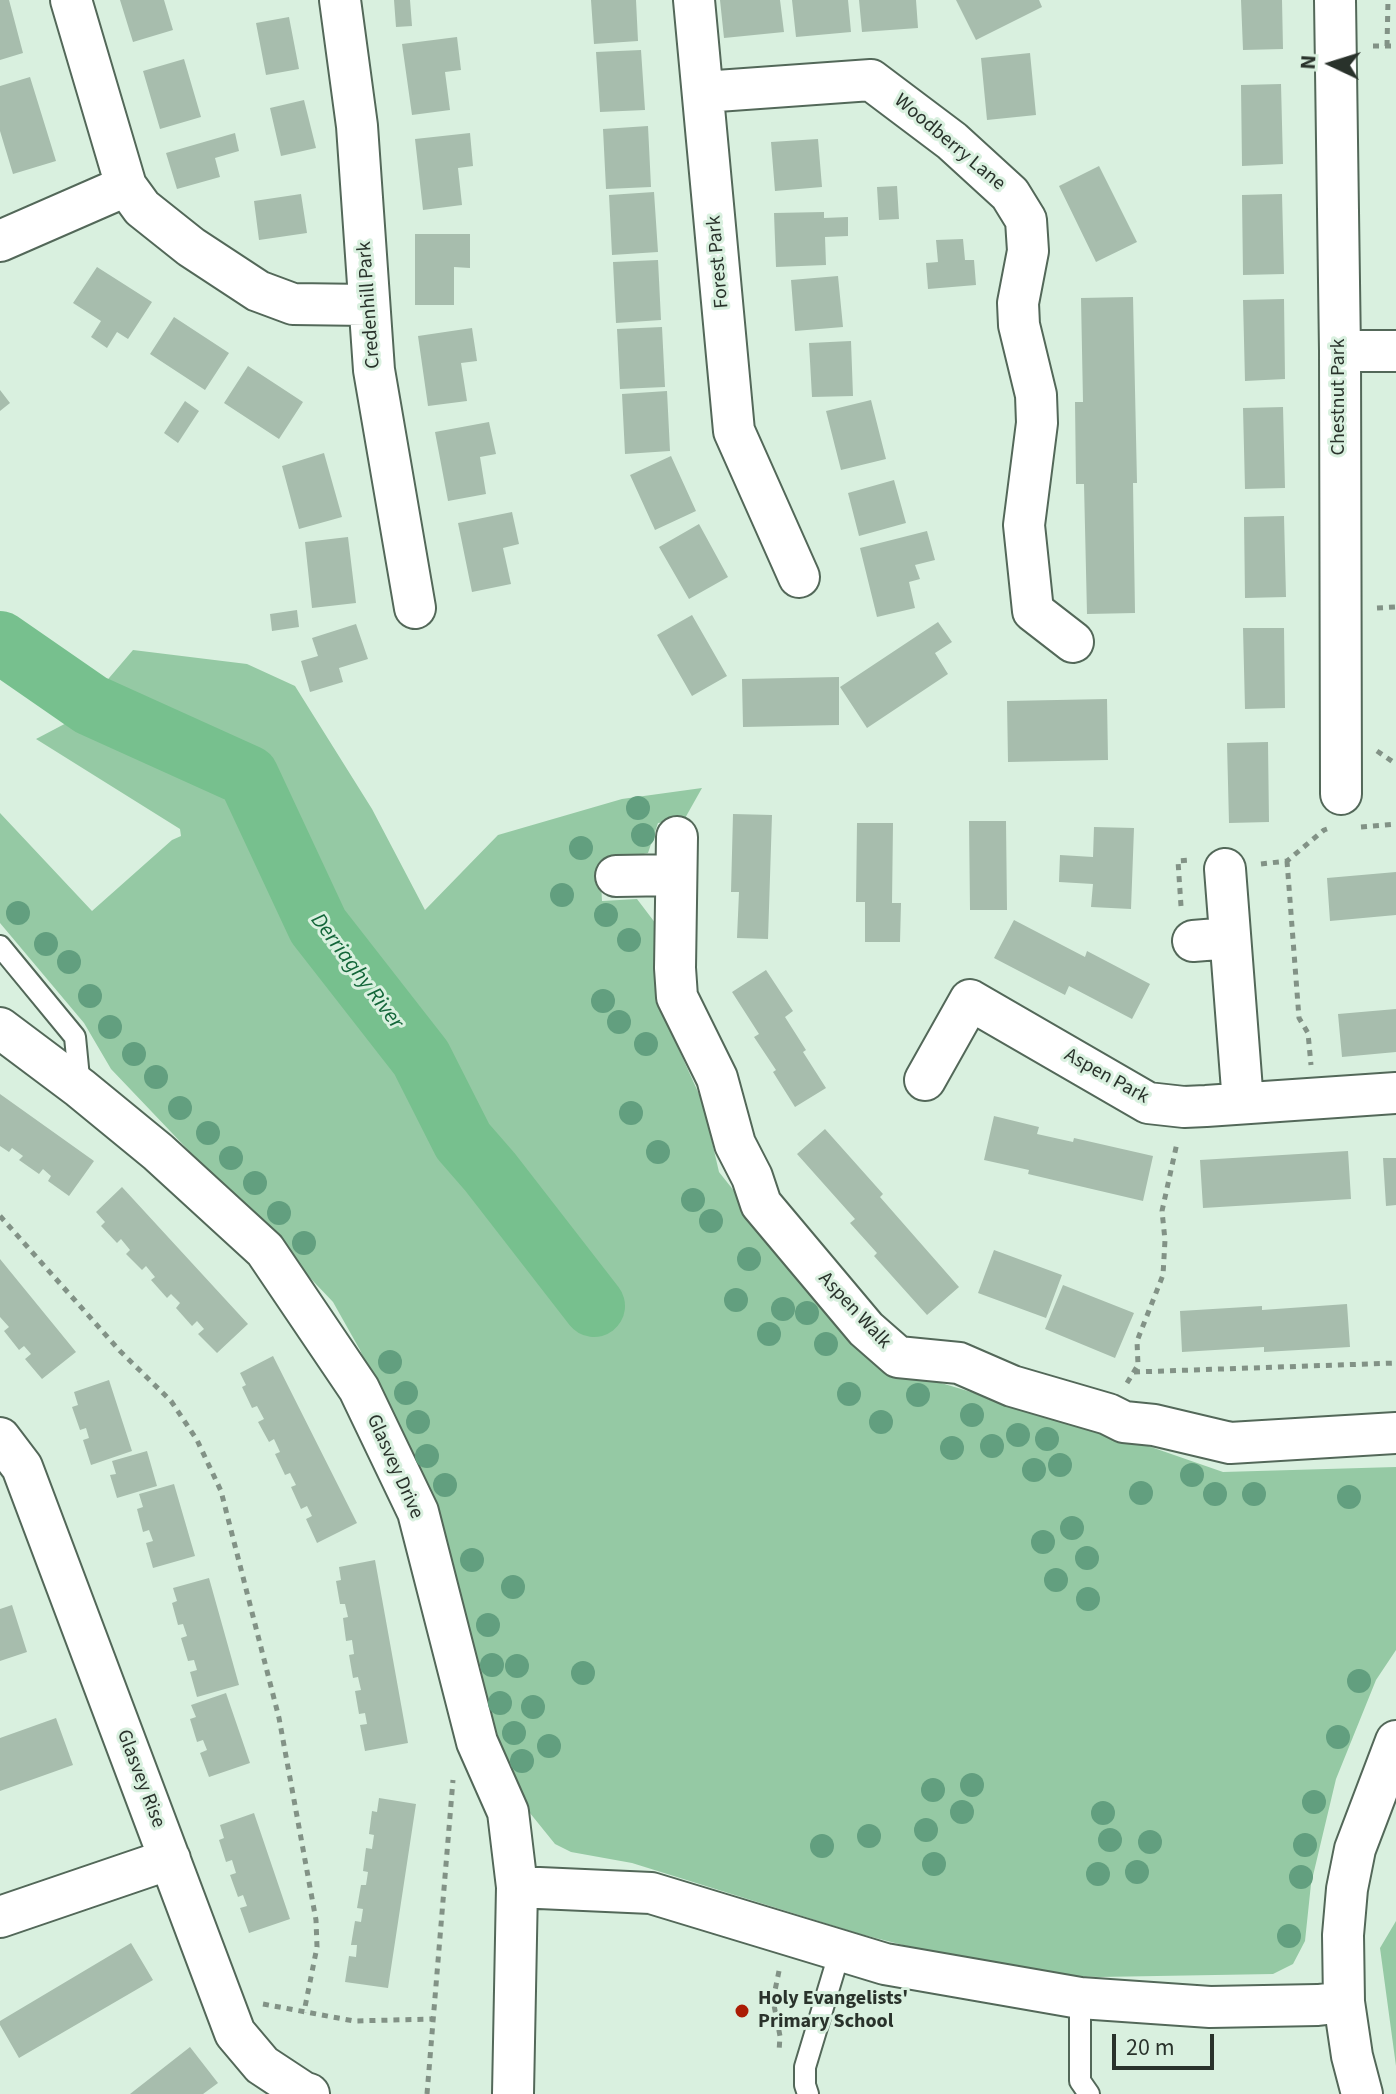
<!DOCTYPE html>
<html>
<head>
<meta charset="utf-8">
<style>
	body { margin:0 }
	#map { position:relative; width:1396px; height:2094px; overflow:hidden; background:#d9f0df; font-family:"Source Sans 3",sans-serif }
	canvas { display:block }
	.north { position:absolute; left:1292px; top:24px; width:80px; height:80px; -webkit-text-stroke:6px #d9f0df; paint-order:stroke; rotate:274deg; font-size:22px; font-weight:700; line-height:32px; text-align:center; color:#29322b }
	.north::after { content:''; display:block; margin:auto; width:28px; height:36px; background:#29322b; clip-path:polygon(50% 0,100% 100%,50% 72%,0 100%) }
	.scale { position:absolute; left:1112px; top:2034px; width:102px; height:36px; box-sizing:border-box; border:4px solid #29322b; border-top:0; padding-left:10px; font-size:24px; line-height:28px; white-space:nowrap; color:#29322b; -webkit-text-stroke:6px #d9f0df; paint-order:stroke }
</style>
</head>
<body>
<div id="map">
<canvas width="1396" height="2094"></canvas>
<div class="north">N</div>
<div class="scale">20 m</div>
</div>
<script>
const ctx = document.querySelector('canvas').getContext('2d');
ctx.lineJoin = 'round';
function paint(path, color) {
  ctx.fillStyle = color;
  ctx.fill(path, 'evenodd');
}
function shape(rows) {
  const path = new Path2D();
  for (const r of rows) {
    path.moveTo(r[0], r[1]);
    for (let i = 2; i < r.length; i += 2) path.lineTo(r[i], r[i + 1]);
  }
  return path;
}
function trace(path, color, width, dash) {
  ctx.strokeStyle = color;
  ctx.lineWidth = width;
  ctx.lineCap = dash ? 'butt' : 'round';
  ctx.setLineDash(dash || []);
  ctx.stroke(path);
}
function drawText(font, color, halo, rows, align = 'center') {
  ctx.font = font + ' "Source Sans 3",sans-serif';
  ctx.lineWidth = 6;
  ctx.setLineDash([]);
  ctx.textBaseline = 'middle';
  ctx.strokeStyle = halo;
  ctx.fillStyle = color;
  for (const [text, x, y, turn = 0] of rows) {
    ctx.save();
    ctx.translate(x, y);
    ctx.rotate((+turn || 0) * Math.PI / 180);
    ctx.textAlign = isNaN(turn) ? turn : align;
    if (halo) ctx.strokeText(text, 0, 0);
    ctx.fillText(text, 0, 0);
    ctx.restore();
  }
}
const green = shape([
	[133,650,247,664,295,686,372,809,425,910,498,835,622,799,702,788,684,820,658,823,648,853,600,863,602,901,637,899,656,924,656,999,703,1103,719,1172,846,1332,881,1365,1128,1439,1223,1472,1396,1467,1396,1650,1376,1680,1336,1779,1311,1884,1305,1941,1293,1964,1273,1974,1099,1977,1016,1974,860,1934,632,1863,571,1852,555,1844,517,1797,485,1722,440,1525,360,1350,333,1302,111,1069,84,1023,0,923,0,813,92,911,172,840,181,836,180,829,36,739,74,719],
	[1396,1921,1396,2066,1380,1948]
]);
const river = shape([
	[0,642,91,705,248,776,318,926,421,1058,463,1141,490,1172,594,1306]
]);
const building = shape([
	[0,0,9,0,23,53,0,60],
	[120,0,164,0,173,30,133,42],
	[394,0,410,0,412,26,396,27],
	[591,0,636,0,638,41,594,44],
	[720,0,780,0,784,32,724,38],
	[792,0,848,0,851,32,796,37],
	[859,0,916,0,918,28,862,32],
	[956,0,1039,0,1042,7,976,40],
	[1241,0,1282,0,1283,49,1243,50],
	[289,17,299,69,266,75,256,23],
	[457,37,461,70,445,72,450,110,412,115,402,44],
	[641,50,645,110,600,112,596,52],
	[1030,53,1036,115,987,120,981,58],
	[184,59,201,117,160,129,143,71],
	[30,77,56,161,13,174,0,131,0,86],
	[1281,84,1283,164,1242,166,1241,85],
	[304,100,316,148,281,156,270,108],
	[648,126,651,187,606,189,603,129],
	[235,133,239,151,215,158,220,177,177,189,166,153],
	[470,133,473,166,458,168,462,205,423,210,415,139],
	[818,139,822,187,775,191,771,142],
	[1099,166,1137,242,1096,262,1059,186],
	[897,186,899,219,879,220,877,187],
	[654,192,658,252,612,255,609,195],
	[301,194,307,233,259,240,254,201],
	[1282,194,1284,274,1243,275,1242,195],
	[824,212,824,218,848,217,848,236,825,237,826,265,776,267,774,213],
	[415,234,470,234,470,268,454,267,454,305,415,305],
	[963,239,965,260,974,260,976,285,928,289,926,263,938,262,936,240],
	[658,260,661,320,616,323,613,262],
	[97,267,152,302,128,339,117,332,107,348,91,337,101,321,73,303],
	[838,276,843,327,795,331,791,280],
	[1133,297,1137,483,1133,483,1135,613,1087,614,1084,484,1076,484,1075,402,1083,402,1081,298],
	[1284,299,1285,379,1245,381,1243,300],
	[174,317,229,353,205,390,150,354],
	[662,327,665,387,620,389,617,329],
	[472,328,477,361,461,363,467,401,428,406,418,336],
	[851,341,853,396,812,397,809,343],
	[248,366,303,402,279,439,224,403],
	[0,390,10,403,0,411],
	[667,391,670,451,625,454,622,394],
	[871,400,886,459,841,470,826,411],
	[185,401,199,411,178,443,164,433],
	[1283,407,1285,488,1245,489,1243,408],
	[489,422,496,454,480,457,486,494,448,501,435,432],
	[324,453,342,517,299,529,282,466],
	[671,456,696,511,655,530,630,475],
	[894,480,906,523,859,536,848,493],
	[512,512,519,544,503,548,511,584,472,592,458,523],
	[1284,516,1286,597,1245,598,1244,517],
	[699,524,728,577,689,599,659,547],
	[927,531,935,560,915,565,920,579,909,582,915,608,877,617,860,548],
	[348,537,356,603,312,608,305,542],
	[297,610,299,627,272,631,270,614],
	[692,615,727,676,692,696,657,635],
	[938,622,952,642,935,653,948,674,867,728,840,687],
	[356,624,368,659,339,668,343,682,310,692,301,661,318,656,312,638],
	[1243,628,1284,628,1285,708,1245,709],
	[839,677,839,725,743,727,742,679],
	[1107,699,1108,760,1008,762,1007,701],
	[1268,742,1269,822,1229,823,1227,743],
	[733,814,772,815,768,939,737,938,739,892,731,892],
	[969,821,1006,821,1007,910,970,910],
	[857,823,893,823,892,903,901,903,900,942,865,942,865,902,856,902],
	[1094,827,1134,828,1131,909,1091,907,1093,884,1059,882,1060,855,1093,857],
	[1396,872,1396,915,1330,921,1327,878],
	[1014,920,1085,957,1087,951,1150,984,1132,1019,1069,986,1065,995,994,958],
	[766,970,793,1011,785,1017,806,1050,803,1052,826,1088,795,1107,773,1072,776,1070,754,1037,759,1034,732,992],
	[1396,1009,1396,1052,1342,1057,1338,1014],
	[0,1094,94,1161,69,1196,48,1181,51,1176,43,1169,39,1174,19,1160,23,1156,12,1148,9,1152,0,1146],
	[994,1116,1039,1127,1037,1134,1073,1142,1074,1138,1153,1156,1143,1201,1028,1174,1029,1170,984,1160],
	[825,1129,883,1194,880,1197,959,1287,927,1315,874,1256,877,1253,850,1223,855,1219,797,1154],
	[1348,1151,1351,1199,1203,1208,1200,1160],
	[1383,1158,1396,1158,1396,1205,1386,1206],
	[122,1187,248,1324,217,1353,198,1334,204,1329,197,1321,192,1326,176,1308,180,1303,171,1294,167,1298,151,1280,155,1277,146,1266,142,1270,126,1254,130,1250,121,1239,117,1243,101,1226,105,1222,96,1212],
	[994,1250,1062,1275,1046,1318,978,1293],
	[0,1259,76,1352,42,1379,25,1359,31,1354,24,1346,19,1350,4,1331,9,1327,0,1317],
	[1063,1285,1134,1313,1115,1358,1045,1329],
	[1347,1304,1350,1347,1264,1352,1264,1347,1182,1352,1180,1311,1262,1306,1262,1310],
	[273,1356,357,1523,317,1543,306,1519,312,1516,307,1506,301,1509,291,1487,296,1485,290,1473,285,1475,275,1454,280,1452,274,1439,269,1442,258,1422,264,1419,257,1406,252,1408,242,1387,246,1385,240,1373],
	[109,1380,132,1451,91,1465,83,1440,89,1438,86,1428,80,1430,72,1407,78,1405,74,1392],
	[147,1451,157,1486,117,1498,110,1475,116,1474,112,1461],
	[174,1484,195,1556,153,1568,146,1543,153,1541,149,1530,143,1532,137,1509,143,1507,139,1494],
	[375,1560,408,1743,365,1751,360,1725,367,1724,365,1713,359,1714,355,1691,361,1690,358,1677,353,1678,349,1655,354,1654,352,1640,346,1641,343,1618,348,1617,345,1604,340,1604,336,1581,341,1580,339,1567],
	[209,1578,239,1685,197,1697,190,1672,197,1670,194,1660,188,1661,181,1638,187,1636,183,1624,178,1625,172,1603,177,1601,173,1588],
	[12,1605,27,1652,0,1661,0,1609],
	[226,1693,250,1763,209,1777,200,1753,207,1750,203,1740,197,1742,190,1719,196,1717,191,1705],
	[56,1718,73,1765,0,1791,0,1738],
	[379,1798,416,1804,388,1988,345,1982,349,1956,356,1957,357,1945,351,1945,355,1921,361,1922,363,1909,357,1908,361,1885,366,1885,368,1872,363,1871,366,1848,372,1849,374,1835,369,1834,372,1811,377,1812],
	[254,1813,290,1919,249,1933,240,1908,247,1906,243,1895,238,1897,230,1875,236,1873,232,1860,226,1862,219,1840,224,1838,220,1825],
	[131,1943,153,1980,19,2058,0,2025,0,2021],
	[190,2047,218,2083,203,2094,130,2094]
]);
const path = shape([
	[1373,46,1396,46],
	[1387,46,1388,0],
	[1377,608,1396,607],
	[1377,751,1396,764],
	[1361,827,1396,824],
	[1287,861,1299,1018,1308,1033,1311,1065],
	[1261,864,1287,861,1324,830,1327,829],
	[1181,906,1178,861,1191,860],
	[0,1216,120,1351,171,1401,197,1440,221,1491,279,1718,316,1920,317,1947,304,2012],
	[1134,1372,1396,1363],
	[1127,1383,1138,1365,1137,1341,1163,1275,1165,1240,1162,1211,1177,1143],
	[779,1971,773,2000,780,2036,779,2052],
	[263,2004,354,2021,433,2019],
	[427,2094,453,1780]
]);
const lane = shape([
	[0,946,75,1037,80,1088],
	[1080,1998,1080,2081,1089,2094],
	[808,2094,805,2085,805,2067,840,1951]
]);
const street = shape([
	[71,0,126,186,142,208,191,247,258,291,293,304,368,305],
	[340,0,357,126,374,370,415,608],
	[694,0,734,431,799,577],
	[1335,0,1340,351,1341,794],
	[703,92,871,80,952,141,1010,194,1026,220,1028,251,1018,303,1019,325,1036,395,1037,423,1024,525,1033,611,1073,642],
	[0,241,126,186],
	[1340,351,1396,351],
	[677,837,675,968,677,997,717,1078,735,1144,752,1177,761,1204,866,1329,898,1357,959,1363,1012,1386,1108,1414,1124,1422,1154,1425,1230,1443,1396,1433],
	[1225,869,1243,1103],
	[616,876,676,875],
	[1193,941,1230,938],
	[0,1028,80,1088,158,1152,265,1250,359,1389,418,1512,477,1742,508,1812,517,1887,513,2094],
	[925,1080,970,1000,1148,1103,1184,1107,1206,1106,1396,1093],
	[0,1438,22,1467,235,2033,262,2065,303,2092,309,2094],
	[517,1887,651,1893,885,1964,1080,1998,1210,2007,1318,2005,1344,2002],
	[0,1917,170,1859],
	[1362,2094,1352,2056,1344,2002,1343,1935,1347,1889,1355,1849,1396,1741]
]);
const trees = [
	[638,808],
	[643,835],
	[581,848],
	[562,895],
	[18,913],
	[606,915],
	[629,940],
	[46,944],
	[69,962],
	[90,996],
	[603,1001],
	[619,1022],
	[110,1027],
	[646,1044],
	[134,1054],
	[156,1077],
	[180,1108],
	[631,1113],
	[208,1133],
	[658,1152],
	[231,1158],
	[255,1183],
	[693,1200],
	[279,1213],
	[711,1221],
	[304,1243],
	[749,1259],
	[736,1300],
	[783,1309],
	[807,1313],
	[769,1334],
	[826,1344],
	[390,1362],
	[406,1393],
	[849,1394],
	[918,1395],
	[972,1415],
	[418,1422],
	[881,1422],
	[1018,1435],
	[1047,1439],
	[992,1446],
	[952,1448],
	[427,1456],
	[1060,1465],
	[1034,1470],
	[1192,1475],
	[445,1485],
	[1141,1493],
	[1215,1494],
	[1254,1494],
	[1349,1497],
	[1072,1528],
	[1043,1542],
	[1087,1558],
	[472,1560],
	[1056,1580],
	[513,1587],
	[1088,1599],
	[488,1625],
	[492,1665],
	[517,1666],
	[583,1673],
	[1359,1681],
	[500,1703],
	[533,1707],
	[514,1733],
	[1338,1737],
	[549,1746],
	[522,1761],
	[972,1785],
	[933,1790],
	[1314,1802],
	[962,1812],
	[1103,1813],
	[926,1830],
	[869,1836],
	[1110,1840],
	[1150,1842],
	[1305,1845],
	[822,1846],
	[934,1864],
	[1137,1872],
	[1098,1874],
	[1301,1877],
	[1289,1936]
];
const markers = [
	[742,2011,8,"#ab1c05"]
];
const streetNames = [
	["Woodberry Lane",949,143,40],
	["Forest Park",719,262,-95],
	["Credenhill Park",370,305,-94],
	["Chestnut Park",1340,397,-90],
	["Aspen Park",1106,1077,29],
	["Aspen Walk",854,1311,47],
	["Glasvey Drive",394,1467,66],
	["Glasvey Rise",140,1779,69]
];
const poiNames = [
	["Holy Evangelists'",758,2000],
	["Primary School",758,2023]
];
const waterNames = [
	["Derriaghy River",356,972,53]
];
paint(green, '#95c9a4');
trace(river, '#77c08e', 62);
paint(building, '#a7bdad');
trace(lane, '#536859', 24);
trace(street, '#536859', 44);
trace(path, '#829286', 5, [6, 6]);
trace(lane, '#fff', 20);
trace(street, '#fff', 40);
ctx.fillStyle = '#629f7f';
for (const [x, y] of trees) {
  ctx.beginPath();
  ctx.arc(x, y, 12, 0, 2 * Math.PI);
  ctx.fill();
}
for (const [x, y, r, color] of markers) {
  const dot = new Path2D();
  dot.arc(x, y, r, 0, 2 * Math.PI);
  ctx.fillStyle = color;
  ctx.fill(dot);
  trace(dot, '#d9f0df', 3);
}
drawText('20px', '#29322b', '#d9f0df', streetNames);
drawText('bold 20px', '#29322b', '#d9f0df', poiNames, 'left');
drawText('italic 22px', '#136639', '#d9f0df', waterNames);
</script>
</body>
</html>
